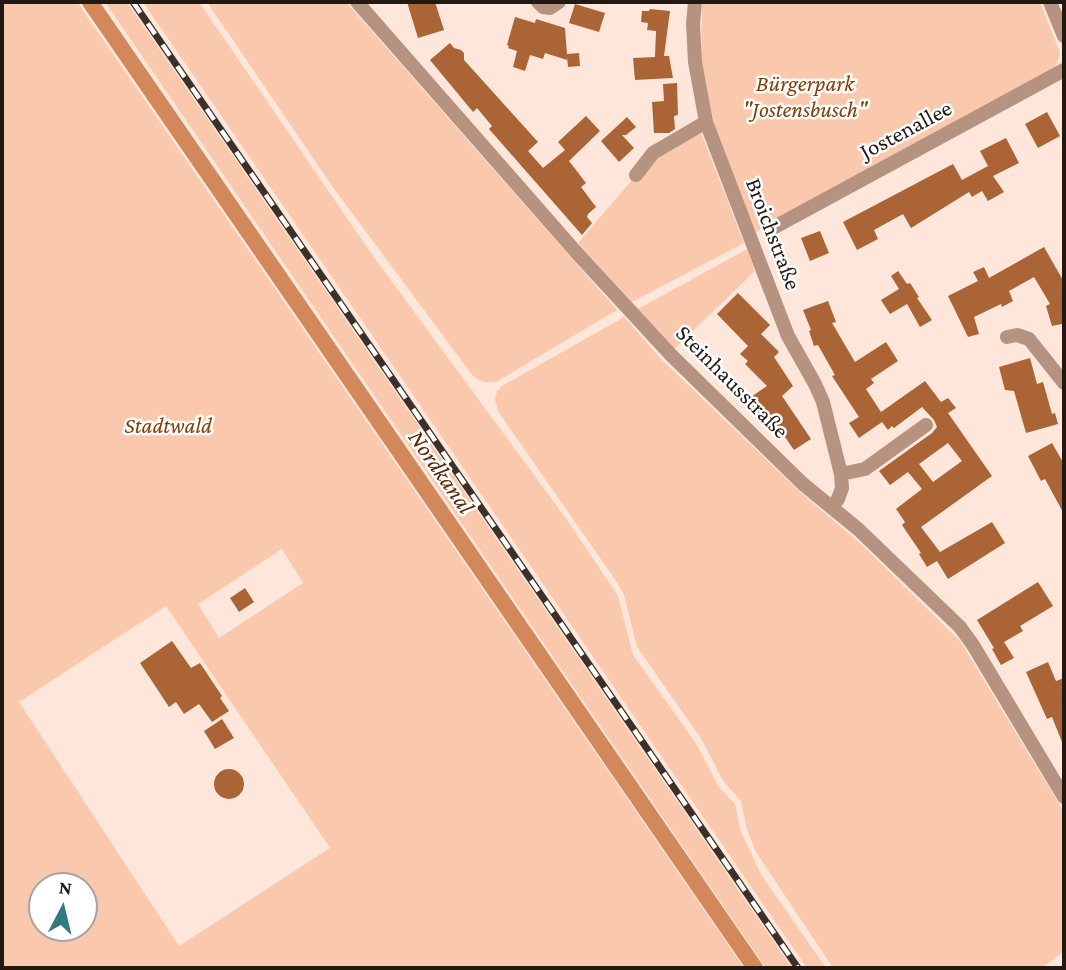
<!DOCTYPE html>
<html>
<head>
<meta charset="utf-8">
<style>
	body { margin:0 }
	#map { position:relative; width:1066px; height:970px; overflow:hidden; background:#fee7da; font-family:"Crimson Pro",serif }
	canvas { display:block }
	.frame { position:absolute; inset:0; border:4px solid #221913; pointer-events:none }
	.north { position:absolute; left:28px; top:872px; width:70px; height:70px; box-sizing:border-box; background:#fff; border:2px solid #a7a3a1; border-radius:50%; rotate:7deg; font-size:19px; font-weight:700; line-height:28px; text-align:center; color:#221913 }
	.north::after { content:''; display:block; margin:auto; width:24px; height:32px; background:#317a80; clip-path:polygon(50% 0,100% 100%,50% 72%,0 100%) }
</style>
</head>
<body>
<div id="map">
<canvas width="1066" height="970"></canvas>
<div class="frame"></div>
<div class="north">N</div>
</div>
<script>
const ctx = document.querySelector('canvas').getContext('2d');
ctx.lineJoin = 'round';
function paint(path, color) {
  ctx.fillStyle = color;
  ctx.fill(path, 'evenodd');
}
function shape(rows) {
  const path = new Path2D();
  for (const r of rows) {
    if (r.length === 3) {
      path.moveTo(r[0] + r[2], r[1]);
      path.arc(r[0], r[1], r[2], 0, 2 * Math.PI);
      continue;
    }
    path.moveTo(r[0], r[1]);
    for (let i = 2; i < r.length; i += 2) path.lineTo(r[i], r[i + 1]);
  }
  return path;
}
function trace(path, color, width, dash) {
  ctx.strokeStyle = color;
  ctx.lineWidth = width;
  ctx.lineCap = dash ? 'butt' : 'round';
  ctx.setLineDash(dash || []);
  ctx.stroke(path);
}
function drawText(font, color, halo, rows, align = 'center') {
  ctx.font = font + ' "Crimson Pro",serif';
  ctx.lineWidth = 5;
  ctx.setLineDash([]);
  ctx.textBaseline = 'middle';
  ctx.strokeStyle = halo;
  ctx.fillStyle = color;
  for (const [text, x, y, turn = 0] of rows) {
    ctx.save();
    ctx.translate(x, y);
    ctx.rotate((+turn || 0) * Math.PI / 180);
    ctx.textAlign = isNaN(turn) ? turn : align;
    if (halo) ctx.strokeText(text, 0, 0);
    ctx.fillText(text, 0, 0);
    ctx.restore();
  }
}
const green = shape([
	[2,2,77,2,744,968,2,968],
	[282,549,303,583,219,638,198,604],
	[166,606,330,848,179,946,19,702],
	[42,886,84,886,84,928,42,928],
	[105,2,127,2,792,968,766,968],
	[143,2,199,2,373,256,565,517,618,596,633,655,695,742,719,787,735,804,741,832,762,876,826,968,807,968],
	[207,2,346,2,617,310,496,382,483,382,473,376,332,186],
	[702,2,1040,2,1060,53,1055,69,754,233,710,115,701,63],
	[701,133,744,243,632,302,578,243,632,180,635,182,654,159],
	[747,249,755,271,674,349,638,309],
	[624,317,662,360,801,493,860,543,960,641,1064,812,1064,951,1042,968,833,968,756,852,747,830,741,801,723,781,702,740,637,647,624,595,618,584,498,411,495,400,497,391,502,386]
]);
const canal = shape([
	[90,2,755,968]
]);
const building = shape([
	[407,2,435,2,444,30,418,38],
	[575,4,605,13,599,32,569,23],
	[650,9,670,11,664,56,669,56,673,78,635,80,633,58,655,57,656,31,647,30,648,23,641,22,642,11,649,11],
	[515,17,535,23,536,19,565,28,567,54,579,53,580,66,568,67,567,57,567,60,545,53,543,59,530,55,525,71,513,67,517,51,508,48,509,46,507,45],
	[450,43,454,48,461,50,464,53,464,60,538,142,528,151,543,168,565,150,558,142,586,116,600,131,569,161,586,183,581,187,596,207,588,214,587,217,592,223,582,235,489,129,492,126,477,108,473,112,430,60],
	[677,83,678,115,674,116,675,129,669,133,654,133,652,102,664,101,663,84],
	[1047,112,1060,136,1038,148,1025,124],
	[627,117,636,127,626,135,622,135,634,148,619,162,601,141],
	[1006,138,1019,163,993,176,1004,192,988,201,982,191,972,197,969,192,911,228,903,214,874,230,878,239,857,250,843,222,953,164,962,180,988,166,980,151],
	[820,231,829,253,810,261,801,238],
	[1044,247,1064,282,1064,328,1062,324,1052,326,1046,306,1050,304,1034,277,1009,291,1013,301,1002,307,1001,304,974,317,979,334,968,337,948,296,978,281,973,272,984,267,989,278],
	[898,271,907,284,910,283,919,297,917,298,932,320,920,327,907,304,890,314,881,300,899,289,891,276],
	[738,293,770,325,761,334,779,352,774,357,793,386,782,396,811,439,794,450,767,411,756,418,745,401,767,386,745,364,748,361,740,354,748,346,717,314],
	[828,301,836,322,832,323,855,362,886,342,898,361,871,379,874,383,866,389,881,412,925,381,941,402,948,398,956,408,948,413,992,476,921,527,940,552,992,522,1005,543,948,579,937,561,927,567,919,554,921,553,902,525,905,522,896,509,922,489,908,472,890,485,879,471,932,433,937,427,934,420,922,407,894,428,892,426,888,430,882,422,859,438,849,423,859,417,832,376,835,375,818,345,814,346,809,331,811,330,803,310],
	[948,443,962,461,933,482,919,464],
	[1030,358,1037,384,1043,382,1052,414,1055,413,1058,424,1026,433,1014,391,1005,390,999,367],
	[1052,443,1064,464,1064,514,1045,479,1041,481,1028,456],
	[1038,582,1053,606,1020,626,1023,631,1004,642,1014,658,1001,665,992,649,994,648,977,620],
	[245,588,254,602,239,612,230,598],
	[172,641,191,668,200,663,222,696,220,698,229,711,212,722,199,704,184,714,176,702,169,707,140,663],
	[1048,662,1056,681,1064,678,1064,747,1052,717,1047,719,1026,672],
	[222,719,234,738,215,749,204,731],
	[229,784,15]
]);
const street = shape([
	[357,2,576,252,671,355,803,484,858,529,960,627,973,645,1064,797],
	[538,2,543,7,550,8,559,2],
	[695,2,693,24,695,62,706,122,788,336,815,384,823,402,841,474,842,488,838,499,832,507],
	[1050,2,1064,36],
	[636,175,653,153,706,122],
	[769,230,1064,70],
	[1007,337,1017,335,1029,339,1064,383],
	[841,474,865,469,926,425]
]);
const rail = shape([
	[133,2,798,968]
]);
const parkNames = [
	["Bürgerpark",805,84],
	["\"Jostensbusch\"",805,110],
	["Stadtwald",168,426]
];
const streetNames = [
	["Jostenallee",906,130,-28],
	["Broichstraße",773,234,69],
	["Steinhausstraße",732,382,45]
];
const waterNames = [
	["Nordkanal",441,472,55]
];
paint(green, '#fac9ad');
trace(canal, '#d2885a', 16);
paint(building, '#aa6435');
trace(street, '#b59380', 14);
trace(rail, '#3c312a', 7);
trace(rail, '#fff', 4.5, [13]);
drawText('italic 23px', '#823d03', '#fff', parkNames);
drawText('23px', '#221913', '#fff', streetNames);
drawText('italic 24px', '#572702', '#fff', waterNames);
</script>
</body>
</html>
